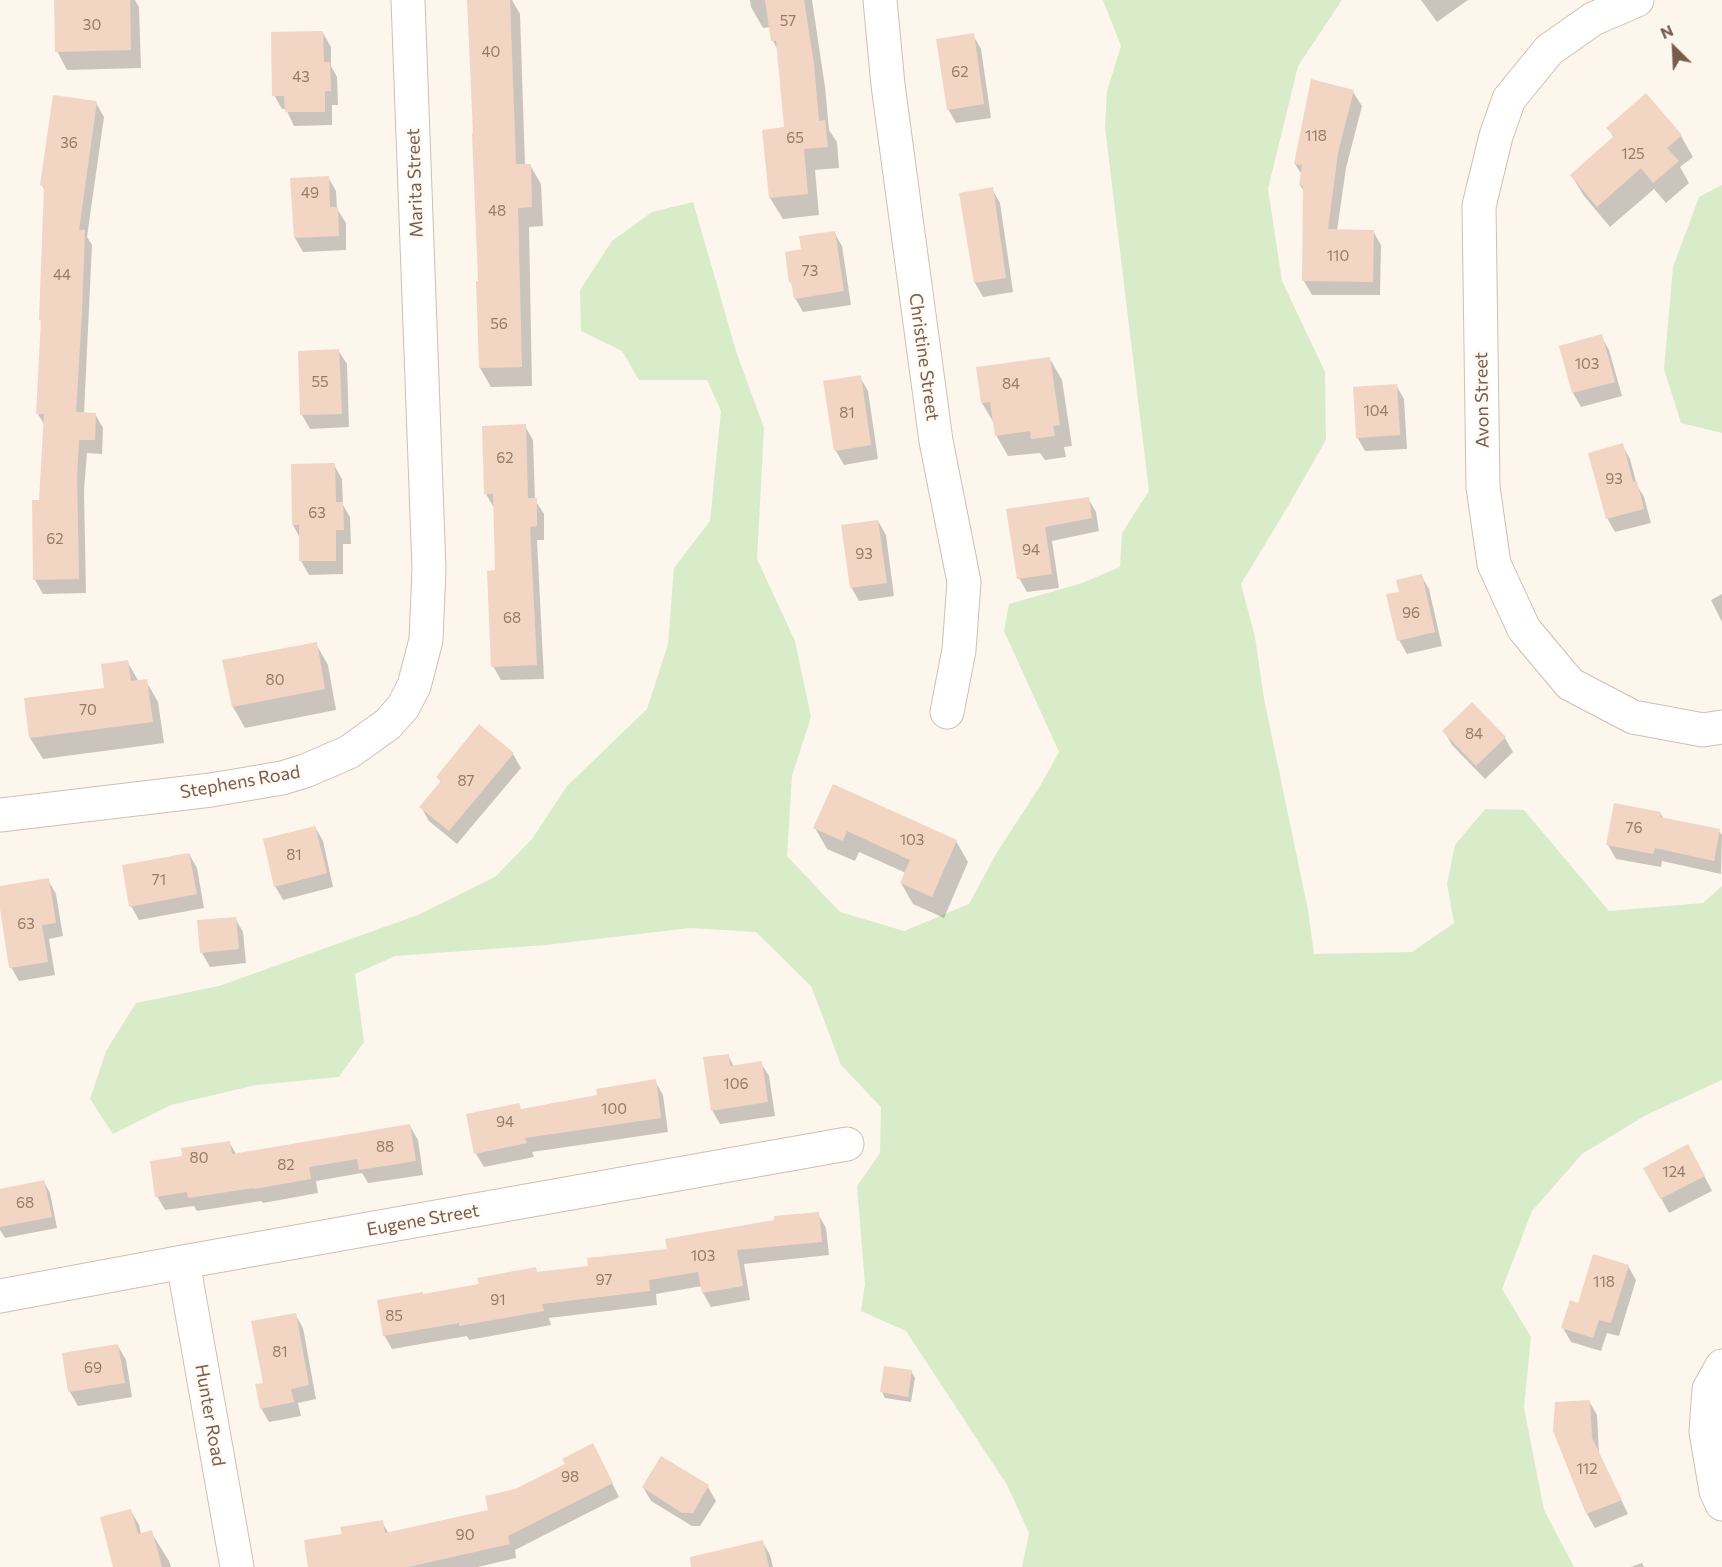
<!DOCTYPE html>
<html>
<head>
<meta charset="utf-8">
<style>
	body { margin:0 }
	#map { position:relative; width:1722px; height:1567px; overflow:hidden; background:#fdf6ec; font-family:Commissioner,sans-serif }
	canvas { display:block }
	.north { position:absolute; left:1644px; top:18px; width:60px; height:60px; -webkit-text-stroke:4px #fffaf3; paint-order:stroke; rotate:336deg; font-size:16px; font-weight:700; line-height:24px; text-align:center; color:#7a5c4d }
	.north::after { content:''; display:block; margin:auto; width:21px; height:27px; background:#7a5c4d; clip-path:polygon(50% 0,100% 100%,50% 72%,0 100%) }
</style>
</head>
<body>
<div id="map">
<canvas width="1722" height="1567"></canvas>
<div class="north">N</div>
</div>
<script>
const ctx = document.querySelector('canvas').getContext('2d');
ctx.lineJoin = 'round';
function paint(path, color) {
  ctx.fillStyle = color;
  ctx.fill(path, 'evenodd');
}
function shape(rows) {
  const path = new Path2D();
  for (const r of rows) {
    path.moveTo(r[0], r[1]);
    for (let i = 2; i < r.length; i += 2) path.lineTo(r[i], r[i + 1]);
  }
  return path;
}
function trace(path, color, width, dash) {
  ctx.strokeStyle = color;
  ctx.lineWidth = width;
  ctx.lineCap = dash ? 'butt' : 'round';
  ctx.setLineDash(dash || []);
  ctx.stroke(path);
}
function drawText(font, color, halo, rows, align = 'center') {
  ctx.font = font + ' Commissioner,sans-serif';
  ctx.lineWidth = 5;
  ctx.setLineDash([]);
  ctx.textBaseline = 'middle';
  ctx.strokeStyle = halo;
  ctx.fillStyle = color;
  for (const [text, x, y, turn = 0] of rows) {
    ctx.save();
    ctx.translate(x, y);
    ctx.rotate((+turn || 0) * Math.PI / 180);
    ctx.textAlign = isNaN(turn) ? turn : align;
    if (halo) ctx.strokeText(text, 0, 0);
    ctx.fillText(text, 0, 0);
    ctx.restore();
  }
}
const green = shape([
	[1103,0,1342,0,1298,66,1268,189,1282,281,1325,372,1326,440,1287,508,1241,584,1255,637,1264,699,1308,910,1314,954,1412,952,1454,923,1447,884,1455,845,1485,809,1524,810,1609,911,1703,903,1722,886,1722,1080,1646,1115,1582,1154,1532,1211,1502,1289,1531,1337,1524,1408,1544,1510,1574,1567,1022,1567,1029,1533,1007,1485,906,1331,861,1311,865,1284,857,1186,880,1153,881,1107,841,1065,811,986,756,932,690,928,546,945,395,956,355,974,364,1042,339,1077,256,1085,171,1105,113,1134,90,1099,106,1051,136,1003,219,986,418,915,495,877,532,839,567,786,647,709,668,644,674,568,710,521,721,411,707,380,639,380,622,351,581,331,580,290,612,241,652,212,693,202,737,354,764,428,757,559,795,641,811,717,792,776,787,856,840,912,904,931,969,904,996,854,1040,786,1059,752,1004,631,1009,604,1082,583,1120,567,1122,533,1149,491,1105,127,1107,91,1121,46],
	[1722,185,1722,433,1681,423,1664,369,1673,267,1699,197]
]);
const shadow = shape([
	[56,0,135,0,139,7,141,68,67,70,57,51],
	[469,0,512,0,520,14,525,165,530,165,541,184,543,226,529,227,532,386,491,387,480,368,478,282,479,282],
	[750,0,812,0,825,87,829,130,837,142,839,168,815,170,819,215,783,219,770,198,764,131,786,129,778,50,773,41,771,27,763,28,751,7],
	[1421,0,1468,0,1437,22],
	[323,33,331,47,331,66,337,77,338,105,332,105,332,125,294,126,286,109,282,109,274,95],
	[973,35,981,49,991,118,956,123,948,109],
	[1353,92,1362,106,1346,168,1337,231,1373,231,1381,245,1380,295,1312,295,1304,281,1305,193,1300,185,1302,175,1295,164],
	[96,103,104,117,87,237,92,245,84,414,95,414,103,428,102,454,87,453,84,491,86,593,43,594,35,580,45,426,38,414,42,323,40,319,45,191,42,185],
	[1608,128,1681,136,1693,157,1680,167,1689,183,1666,203,1654,189,1610,227,1584,196,1571,175,1614,138],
	[328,177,336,191,337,209,346,223,346,250,303,252,295,238],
	[992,189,1000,203,1013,292,983,297,975,283],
	[834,232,842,246,851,305,803,312,795,298,793,287,791,282,787,253,803,251],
	[1601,336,1609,350,1622,396,1581,407,1573,393],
	[338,350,347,364,349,427,310,429,302,415],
	[1050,359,1062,380,1072,446,1064,447,1066,457,1045,460,1040,453,1008,456,996,435,995,425,982,403],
	[860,377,868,391,878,459,844,465,836,451,825,382],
	[1396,385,1404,399,1407,449,1365,451,1357,437],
	[525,426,533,440,535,500,544,514,544,540,537,540,544,679,501,680,493,666,496,572,494,508,486,494],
	[1622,445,1630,459,1637,485,1644,497,1651,523,1615,532,1607,518],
	[334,465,342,479,343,505,350,517,351,544,343,544,343,574,309,575,301,561,300,538,293,525],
	[1088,498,1096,512,1099,531,1052,541,1059,588,1027,592,1019,578,1008,511],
	[878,521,886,535,894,596,859,601,851,587],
	[1421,575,1429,589,1442,646,1407,654,1399,640,1400,593],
	[1722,594,1722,622,1711,600],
	[316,644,328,665,336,710,245,728,233,707,224,661],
	[127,661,139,682,146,681,158,702,164,743,43,759,30,738,105,689],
	[1444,731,1505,738,1513,752,1485,779,1452,745],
	[513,754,521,768,457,844,429,821,421,807,441,783,438,777],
	[1660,813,1664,819,1719,831,1722,835,1721,874,1662,861,1661,867,1616,859,1608,845],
	[315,827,323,841,333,887,283,900,275,886],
	[815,828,956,841,968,862,944,918,913,904,901,883,906,873,859,852,855,861,827,849],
	[189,854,197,868,204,908,139,920,131,906],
	[48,880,56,894,63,936,49,939,55,975,19,981,11,967,0,900,0,888],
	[235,918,243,932,246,963,210,967,202,953],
	[728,1055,734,1067,761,1063,769,1076,775,1116,720,1124,712,1110],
	[655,1081,663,1095,668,1132,532,1152,534,1157,484,1167,476,1154,522,1111,598,1096],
	[410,1126,418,1140,423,1175,368,1183,362,1173,316,1181,318,1193,263,1203,261,1201,197,1211,194,1206,165,1210,157,1196,184,1157,229,1142,236,1154],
	[1696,1160,1712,1191,1669,1213,1645,1168],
	[44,1182,50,1193,57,1228,5,1238,0,1230,0,1191],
	[818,1214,826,1228,829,1255,744,1264,750,1300,711,1307,703,1293,702,1286,656,1294,657,1305,549,1318,551,1325,469,1340,467,1336,392,1349,384,1335,423,1295,538,1273,590,1268,669,1250],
	[1628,1266,1636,1280,1619,1336,1607,1333,1601,1351,1571,1342,1563,1328,1579,1305],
	[295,1314,303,1328,316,1399,298,1403,301,1416,269,1422,261,1408,264,1384],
	[118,1346,126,1360,132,1397,78,1406,70,1392,63,1355],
	[911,1371,915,1378,911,1402,885,1398,882,1392],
	[1589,1401,1597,1415,1599,1453,1628,1514,1595,1528,1587,1514,1554,1430],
	[662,1458,708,1487,716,1501,700,1526,692,1526,651,1501,643,1487],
	[600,1459,619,1497,515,1550,516,1558,478,1567,310,1567,382,1522,389,1534,490,1511,515,1491],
	[131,1511,139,1525,141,1534,151,1532,169,1561,171,1567,115,1567],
	[762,1541,770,1555,773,1567,734,1567],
	[1642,1563,1644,1567,1631,1567]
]);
const building = shape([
	[54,0,130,0,131,50,55,52],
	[467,0,510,0,516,164,531,164,532,207,518,208,522,367,479,368,476,281,478,281,472,133,473,133],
	[765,0,804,0,814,64,819,121,825,120,828,147,804,149,808,194,769,198,762,130,784,127,776,41,771,41],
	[323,31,324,62,330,62,331,91,325,91,325,112,285,112,284,96,272,96,271,32],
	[974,33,984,104,947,110,936,39],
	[1311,79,1354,90,1338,153,1328,229,1374,230,1373,282,1302,281,1303,186,1299,186,1302,165,1294,164],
	[1646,93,1682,135,1667,148,1679,161,1653,183,1641,168,1597,207,1570,175,1614,136,1606,128],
	[53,95,97,101,79,230,85,230,82,312,76,412,96,413,95,440,79,440,77,476,79,579,33,580,32,500,39,500,44,414,36,414,41,320,39,320,44,186,40,185],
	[329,176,330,207,338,207,339,236,294,238,290,178],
	[993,187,1006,278,974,283,959,193],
	[835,231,844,291,794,299,791,282,789,283,785,252,801,249,799,236],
	[1602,334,1615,382,1572,393,1559,346],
	[339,349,342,414,300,415,298,351],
	[1050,357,1060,425,1053,426,1055,436,1031,439,1030,431,995,436,990,402,981,403,976,367],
	[861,375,871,445,834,451,823,381],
	[1397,384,1400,435,1356,438,1353,387],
	[526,424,528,498,537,498,537,526,530,527,537,665,491,667,487,571,495,570,493,494,484,494,482,426],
	[1623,443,1633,482,1637,481,1644,509,1606,519,1588,453],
	[335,463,336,502,343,502,344,530,336,530,336,561,299,561,299,525,292,525,291,464],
	[1089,497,1092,518,1045,527,1052,574,1017,579,1006,509],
	[878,520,887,583,850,588,841,525],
	[1422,574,1435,632,1397,641,1386,594,1399,592,1396,580],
	[317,642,325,689,232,707,222,660],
	[128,660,131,681,147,679,153,722,29,738,24,698,104,688,101,664],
	[1472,702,1506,737,1476,766,1442,731],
	[479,724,514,753,449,831,419,807,441,781,436,777],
	[833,784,957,840,932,897,900,883,910,860,847,831,843,841,813,828],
	[1614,803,1661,812,1660,817,1720,829,1714,861,1655,848,1653,854,1606,845],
	[315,826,327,873,274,887,263,839],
	[189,853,197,894,129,907,122,865],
	[49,878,56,923,42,925,48,962,9,968,0,909,0,886],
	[236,917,239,949,200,953,197,920],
	[729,1054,730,1066,762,1061,768,1102,711,1111,703,1057],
	[656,1079,661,1118,525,1138,527,1143,474,1154,466,1114,519,1103,521,1109,597,1095,596,1089],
	[410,1124,416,1161,359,1170,357,1159,309,1167,311,1179,254,1189,253,1188,188,1198,187,1192,155,1197,150,1161,182,1156,181,1148,230,1141,232,1154],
	[1688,1144,1705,1176,1660,1199,1643,1168],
	[44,1180,52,1217,0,1227,0,1189],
	[819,1212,822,1242,737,1250,743,1286,702,1293,698,1272,649,1280,650,1291,542,1304,544,1311,459,1326,459,1323,383,1336,377,1300,423,1292,423,1294,479,1284,477,1278,536,1267,537,1272,588,1266,587,1258,667,1249,665,1239,774,1220,774,1216],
	[1593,1254,1629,1265,1611,1323,1599,1320,1593,1338,1561,1328,1570,1300,1578,1303],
	[296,1313,309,1385,291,1389,294,1402,260,1409,255,1384,263,1383,251,1321],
	[118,1344,125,1383,68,1392,62,1353],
	[884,1366,912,1370,908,1397,880,1392],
	[1590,1400,1592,1438,1622,1500,1586,1514,1553,1431,1555,1402],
	[593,1443,613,1483,508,1536,510,1544,408,1567,308,1567,304,1540,342,1534,340,1527,383,1520,385,1533,488,1510,485,1496,515,1489,565,1464,562,1459],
	[661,1456,709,1485,693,1513,682,1513,642,1487],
	[131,1509,138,1534,152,1530,162,1567,113,1567,100,1517],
	[763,1540,769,1567,691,1567,690,1557]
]);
const street = shape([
	[880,0,888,85,936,441,964,582,959,650,947,712],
	[1637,0,1593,19,1549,50,1509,99,1496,136,1479,206,1483,487,1494,564,1524,629,1570,684,1633,717,1703,730,1722,727],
	[0,815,211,790,282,778,305,771,349,752,388,724,403,707,414,686,426,640,429,569,408,0],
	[183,1262,237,1567],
	[0,1296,183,1262,847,1144],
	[1722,1366,1709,1389,1706,1432,1716,1491,1722,1504]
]);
const numberNames = [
	["57",788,21],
	["30",92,25],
	["40",491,52],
	["62",960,72],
	["43",301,77],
	["118",1316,136],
	["65",795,138],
	["36",69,143],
	["125",1633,154],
	["49",310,193],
	["48",497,211],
	["110",1338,256],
	["73",810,271],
	["44",62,275],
	["56",499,324],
	["103",1587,364],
	["55",320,382],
	["84",1011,384],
	["104",1376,411],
	["81",847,413],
	["62",505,458],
	["93",1614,479],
	["63",317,513],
	["62",55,539],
	["94",1031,550],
	["93",864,554],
	["96",1411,613],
	["68",512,618],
	["80",275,680],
	["70",88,710],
	["84",1474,734],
	["87",466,781],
	["76",1634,828],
	["103",912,840],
	["81",294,855],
	["71",159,880],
	["63",26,924],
	["106",736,1084],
	["100",614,1109],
	["94",505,1122],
	["88",385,1147],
	["80",199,1158],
	["82",286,1165],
	["124",1674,1172],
	["68",25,1203],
	["103",703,1256],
	["97",604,1280],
	["118",1604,1282],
	["91",498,1300],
	["85",394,1316],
	["81",280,1352],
	["69",93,1368],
	["112",1587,1469],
	["98",570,1477],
	["90",465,1535]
];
const streetNames = [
	["Marita Street",415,183,-92],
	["Christine Street",924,357,82],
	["Avon Street",1482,400,-91],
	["Stephens Road",240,782,-10],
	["Eugene Street",423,1220,-10],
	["Hunter Road",210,1415,80]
];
paint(green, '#d8ecc9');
paint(shadow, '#0003');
paint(building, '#f3d5c3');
trace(street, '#d1beb0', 35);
trace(street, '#fff', 33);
drawText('15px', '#987a6a', null, numberNames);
drawText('18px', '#7a5c4d', '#fffaf3', streetNames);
</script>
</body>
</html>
